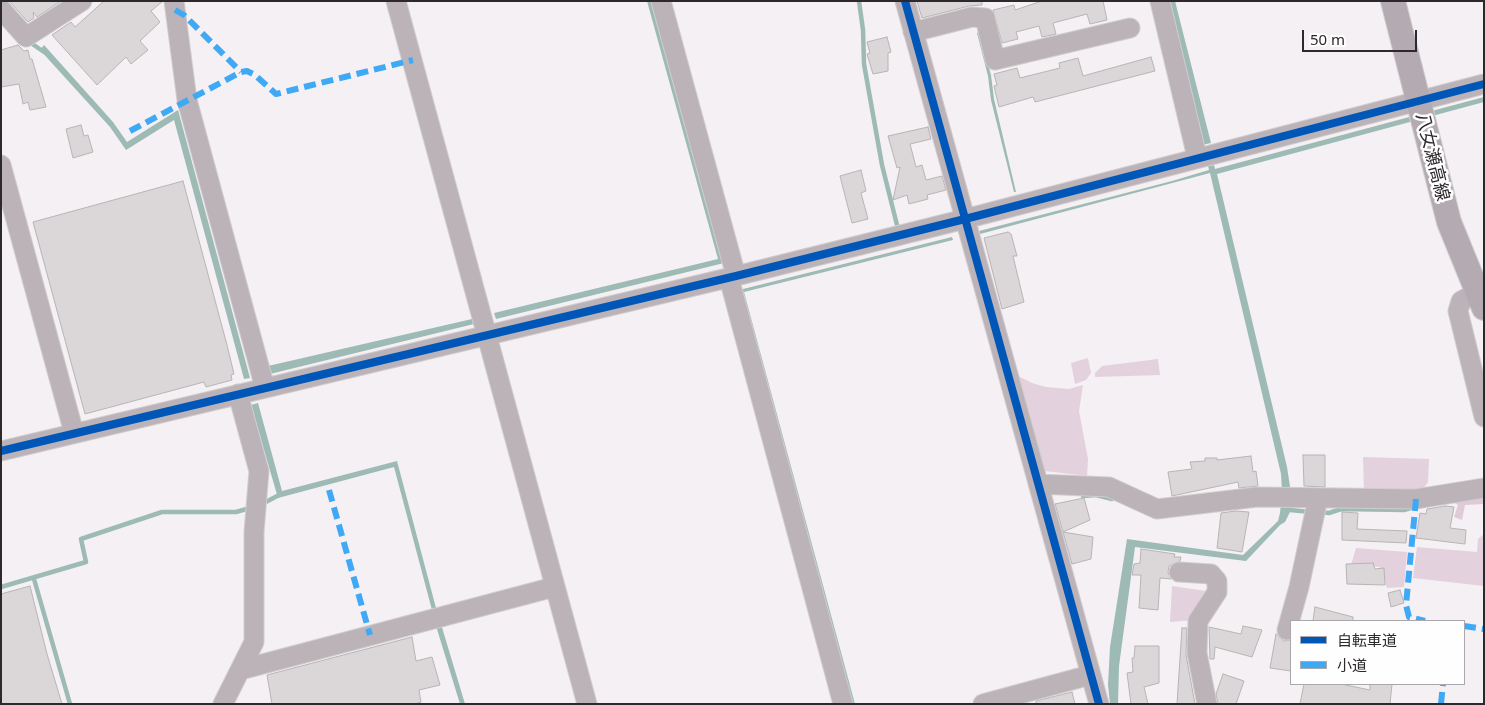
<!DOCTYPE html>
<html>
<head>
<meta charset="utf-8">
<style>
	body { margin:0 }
	#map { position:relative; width:1485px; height:705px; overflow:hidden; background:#f5f0f3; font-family:"Noto Sans","Noto Sans JP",sans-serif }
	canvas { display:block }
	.frame { position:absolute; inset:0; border:2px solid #2c282b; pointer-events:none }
	.legend { position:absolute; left:1290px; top:620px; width:175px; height:65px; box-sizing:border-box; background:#fefefe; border:1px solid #aaa8aa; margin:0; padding:6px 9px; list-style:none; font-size:15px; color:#2c282b }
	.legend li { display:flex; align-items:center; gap:10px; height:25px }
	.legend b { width:25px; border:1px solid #aaa8aa }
	.scale { position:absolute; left:1302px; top:30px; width:115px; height:22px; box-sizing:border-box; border:2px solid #2c282b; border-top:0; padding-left:6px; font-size:15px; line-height:18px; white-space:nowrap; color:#2c282b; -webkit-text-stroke:4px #fefefe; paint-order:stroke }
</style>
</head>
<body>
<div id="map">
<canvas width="1485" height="705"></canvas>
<div class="frame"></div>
<ul class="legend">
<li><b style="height:6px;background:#0057b8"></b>自転車道</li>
<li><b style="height:6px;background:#3fa9f5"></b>小道</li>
</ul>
<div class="scale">50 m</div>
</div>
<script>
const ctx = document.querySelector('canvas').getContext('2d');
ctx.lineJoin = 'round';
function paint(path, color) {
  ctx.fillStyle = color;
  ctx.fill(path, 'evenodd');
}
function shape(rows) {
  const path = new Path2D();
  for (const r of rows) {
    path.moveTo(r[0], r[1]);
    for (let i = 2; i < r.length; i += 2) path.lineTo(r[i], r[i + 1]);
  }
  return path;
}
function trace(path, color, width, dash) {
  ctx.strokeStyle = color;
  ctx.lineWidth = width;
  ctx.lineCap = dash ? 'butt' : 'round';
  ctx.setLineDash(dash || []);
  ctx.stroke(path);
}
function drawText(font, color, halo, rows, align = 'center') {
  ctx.font = font + ' "Noto Sans","Noto Sans JP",sans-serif';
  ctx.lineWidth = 5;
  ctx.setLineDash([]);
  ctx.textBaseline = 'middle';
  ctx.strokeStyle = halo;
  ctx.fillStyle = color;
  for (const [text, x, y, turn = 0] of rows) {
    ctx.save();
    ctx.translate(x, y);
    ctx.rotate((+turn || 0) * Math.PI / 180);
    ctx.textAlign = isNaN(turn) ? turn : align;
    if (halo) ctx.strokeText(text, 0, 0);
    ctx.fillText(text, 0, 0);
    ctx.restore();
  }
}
const green = shape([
	[1088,358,1091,373,1086,380,1075,384,1071,363],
	[1158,359,1160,375,1095,377,1095,373,1102,366],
	[1018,376,1032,383,1046,387,1069,389,1083,385,1079,411,1088,459,1087,476,1045,471],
	[1363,457,1429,459,1428,482,1424,488,1417,490,1364,493],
	[1484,534,1484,586,1413,578,1417,547,1477,552,1478,539],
	[1356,548,1407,552,1404,587,1387,588,1380,567,1351,565],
	[1172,586,1213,592,1195,620,1170,622]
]);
const forest = shape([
	[1484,490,1484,504,1465,505,1462,520,1454,517,1458,505,1453,502]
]);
const water = shape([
	[647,1,652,1,724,263,496,319,494,313,718,259],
	[1167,1,1175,1,1211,143,1202,145],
	[979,32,991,75,994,99,1016,192,1014,192,991,100,988,76,977,33],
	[44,45,113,122,127,142,178,110,250,378,244,379,174,120,126,150,110,127,40,50],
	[1484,97,1484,102,1217,174,1287,467,1293,506,1285,522,1280,525,1246,561,1135,547,1119,666,1118,704,1110,704,1108,685,1110,647,1127,539,1243,555,1278,521,1280,513,1282,491,1281,474,1210,173,980,234,979,231,1172,181,1209,170,1208,166,1214,165,1215,169],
	[952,237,953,240,744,292,855,704,851,704,739,290],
	[472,319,474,324,270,374,268,366],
	[258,403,282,491,397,461,436,608,432,610,394,467,278,498,251,405],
	[441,624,465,704,460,704,436,626]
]);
const stream = shape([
	[859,1,863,30,864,64,882,165,897,225],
	[28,41,44,52],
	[1083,496,1096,495,1112,499],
	[262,504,281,494],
	[1290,510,1311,512],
	[1319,512,1329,513,1341,509,1404,510,1414,507],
	[34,579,70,704],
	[1,587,86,562,81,539,162,512,236,512,250,508]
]);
const building = shape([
	[9,1,61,1,37,17,33,12,34,18,28,22,9,1],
	[104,1,163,1,151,11,160,22,140,41,148,50,131,64,126,57,97,85,52,35,71,22,75,27,104,1],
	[917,1,982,1,982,5,969,6,922,18,917,1],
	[1042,1,1103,1,1107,20,1090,24,1087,14,1053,23,1056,34,1042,37,1039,26,1016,32,1018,39,1002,43,993,10,1014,5,1015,10,1042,1],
	[887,37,891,52,888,53,888,71,873,74,867,54,870,53,867,42,887,37],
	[18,45,24,51,28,50,30,59,32,59,46,107,30,110,28,102,23,104,19,84,1,87,1,50,18,45],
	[1151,57,1155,71,1035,102,1033,97,999,107,994,86,997,85,994,74,1017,68,1020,78,1060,68,1059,63,1078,58,1083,76,1151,57],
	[81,125,84,136,88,135,93,152,73,158,66,129,81,125],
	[928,127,931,139,910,144,916,167,922,165,926,180,942,176,946,190,927,195,928,199,909,204,907,195,893,200,900,167,897,168,888,136,928,127],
	[861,170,866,191,861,193,868,219,852,223,840,176,861,170],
	[183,181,227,345,234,374,231,375,232,380,206,387,204,382,85,414,33,222,183,181],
	[1008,232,1011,234,1017,256,1013,256,1024,302,1002,309,984,238,1008,232],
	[1303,455,1325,455,1325,487,1304,486,1303,455],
	[1251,456,1253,472,1256,471,1258,486,1239,488,1238,482,1172,496,1168,472,1192,469,1190,462,1205,461,1205,458,1217,458,1217,460,1251,456],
	[1084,498,1090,520,1063,532,1093,537,1091,559,1072,564,1055,504,1084,498],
	[1445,506,1454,507,1450,528,1466,530,1465,544,1416,538,1420,513,1426,514,1427,509,1445,506],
	[1236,511,1249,512,1242,552,1217,548,1221,513,1236,511],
	[1342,512,1358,513,1357,529,1407,531,1406,543,1342,540,1342,512],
	[1141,549,1175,554,1174,557,1181,557,1180,561,1169,566,1168,572,1171,579,1160,578,1158,610,1139,608,1141,575,1132,575,1134,564,1140,563,1141,549],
	[1373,563,1375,569,1384,568,1385,585,1347,584,1346,564,1373,563],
	[30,586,47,654,62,704,1,704,1,594,30,586],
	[1400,590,1404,603,1391,607,1388,593,1400,590],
	[1315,607,1353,617,1353,621,1313,621,1315,607],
	[1243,626,1262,630,1252,657,1215,647,1214,659,1210,659,1209,627,1241,634,1243,626],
	[1182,628,1187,628,1186,655,1195,704,1177,704,1182,628],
	[1276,634,1284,641,1291,640,1291,671,1270,668,1276,634],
	[412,637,416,661,432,657,440,685,419,690,421,702,415,704,272,704,267,675,412,637],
	[1135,646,1159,646,1159,683,1144,687,1148,704,1131,704,1127,673,1133,672,1132,658,1134,658,1135,646],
	[1223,674,1244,681,1236,704,1218,704,1216,694,1223,674],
	[1304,684,1341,684,1370,690,1370,684,1392,684,1390,704,1300,704,1304,684],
	[1072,692,1075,704,1036,704,1036,701,1072,692]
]);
const minor = shape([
	[174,1,187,100,265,388],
	[396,1,587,704],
	[661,1,736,276],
	[905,1,1099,704],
	[1160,1,1197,157],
	[1,9,26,37,82,1],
	[913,32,972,17,985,18,995,60,1130,28],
	[1,165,74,433],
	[729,278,843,704],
	[1476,293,1461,301,1458,311,1484,417],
	[1,451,736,276,965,219,1484,84],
	[1038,484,1109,487,1157,509,1257,497,1416,499,1484,488],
	[1179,572,1211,574,1217,581,1217,592,1198,621,1197,653,1207,704],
	[1287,630,1299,587,1318,498],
	[240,670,554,587],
	[223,704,254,642,254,532,259,471,238,394],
	[983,704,1090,675]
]);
const major = shape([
	[1393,1,1449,222,1484,308]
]);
const quiet = shape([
	[175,10,184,15,241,72],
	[130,131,241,72,247,71,255,75,276,94,413,60],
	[329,490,370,635],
	[1416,499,1406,605,1409,617,1425,621],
	[1464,626,1484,629],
	[1441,704,1443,684]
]);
const cycleway = shape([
	[905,1,1099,704],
	[1,451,736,276,965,219,1484,84]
]);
const streetNames = [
	["八女瀬高線",1432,157,76]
];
paint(green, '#e3d1dd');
paint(forest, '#dfcad8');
paint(water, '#9dbab5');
trace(stream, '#9dbab5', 4.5);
paint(building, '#dbd7d9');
trace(building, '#b7b4b5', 1);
trace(minor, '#d0cdcf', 21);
trace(major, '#d0cdcf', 26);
trace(minor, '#bcb3b8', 19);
trace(major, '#b4aab2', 24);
trace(quiet, '#3fa9f5', 6, [12, 6]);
trace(cycleway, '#0057b8', 8);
drawText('18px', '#2c282b', '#fefefe', streetNames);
</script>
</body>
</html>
